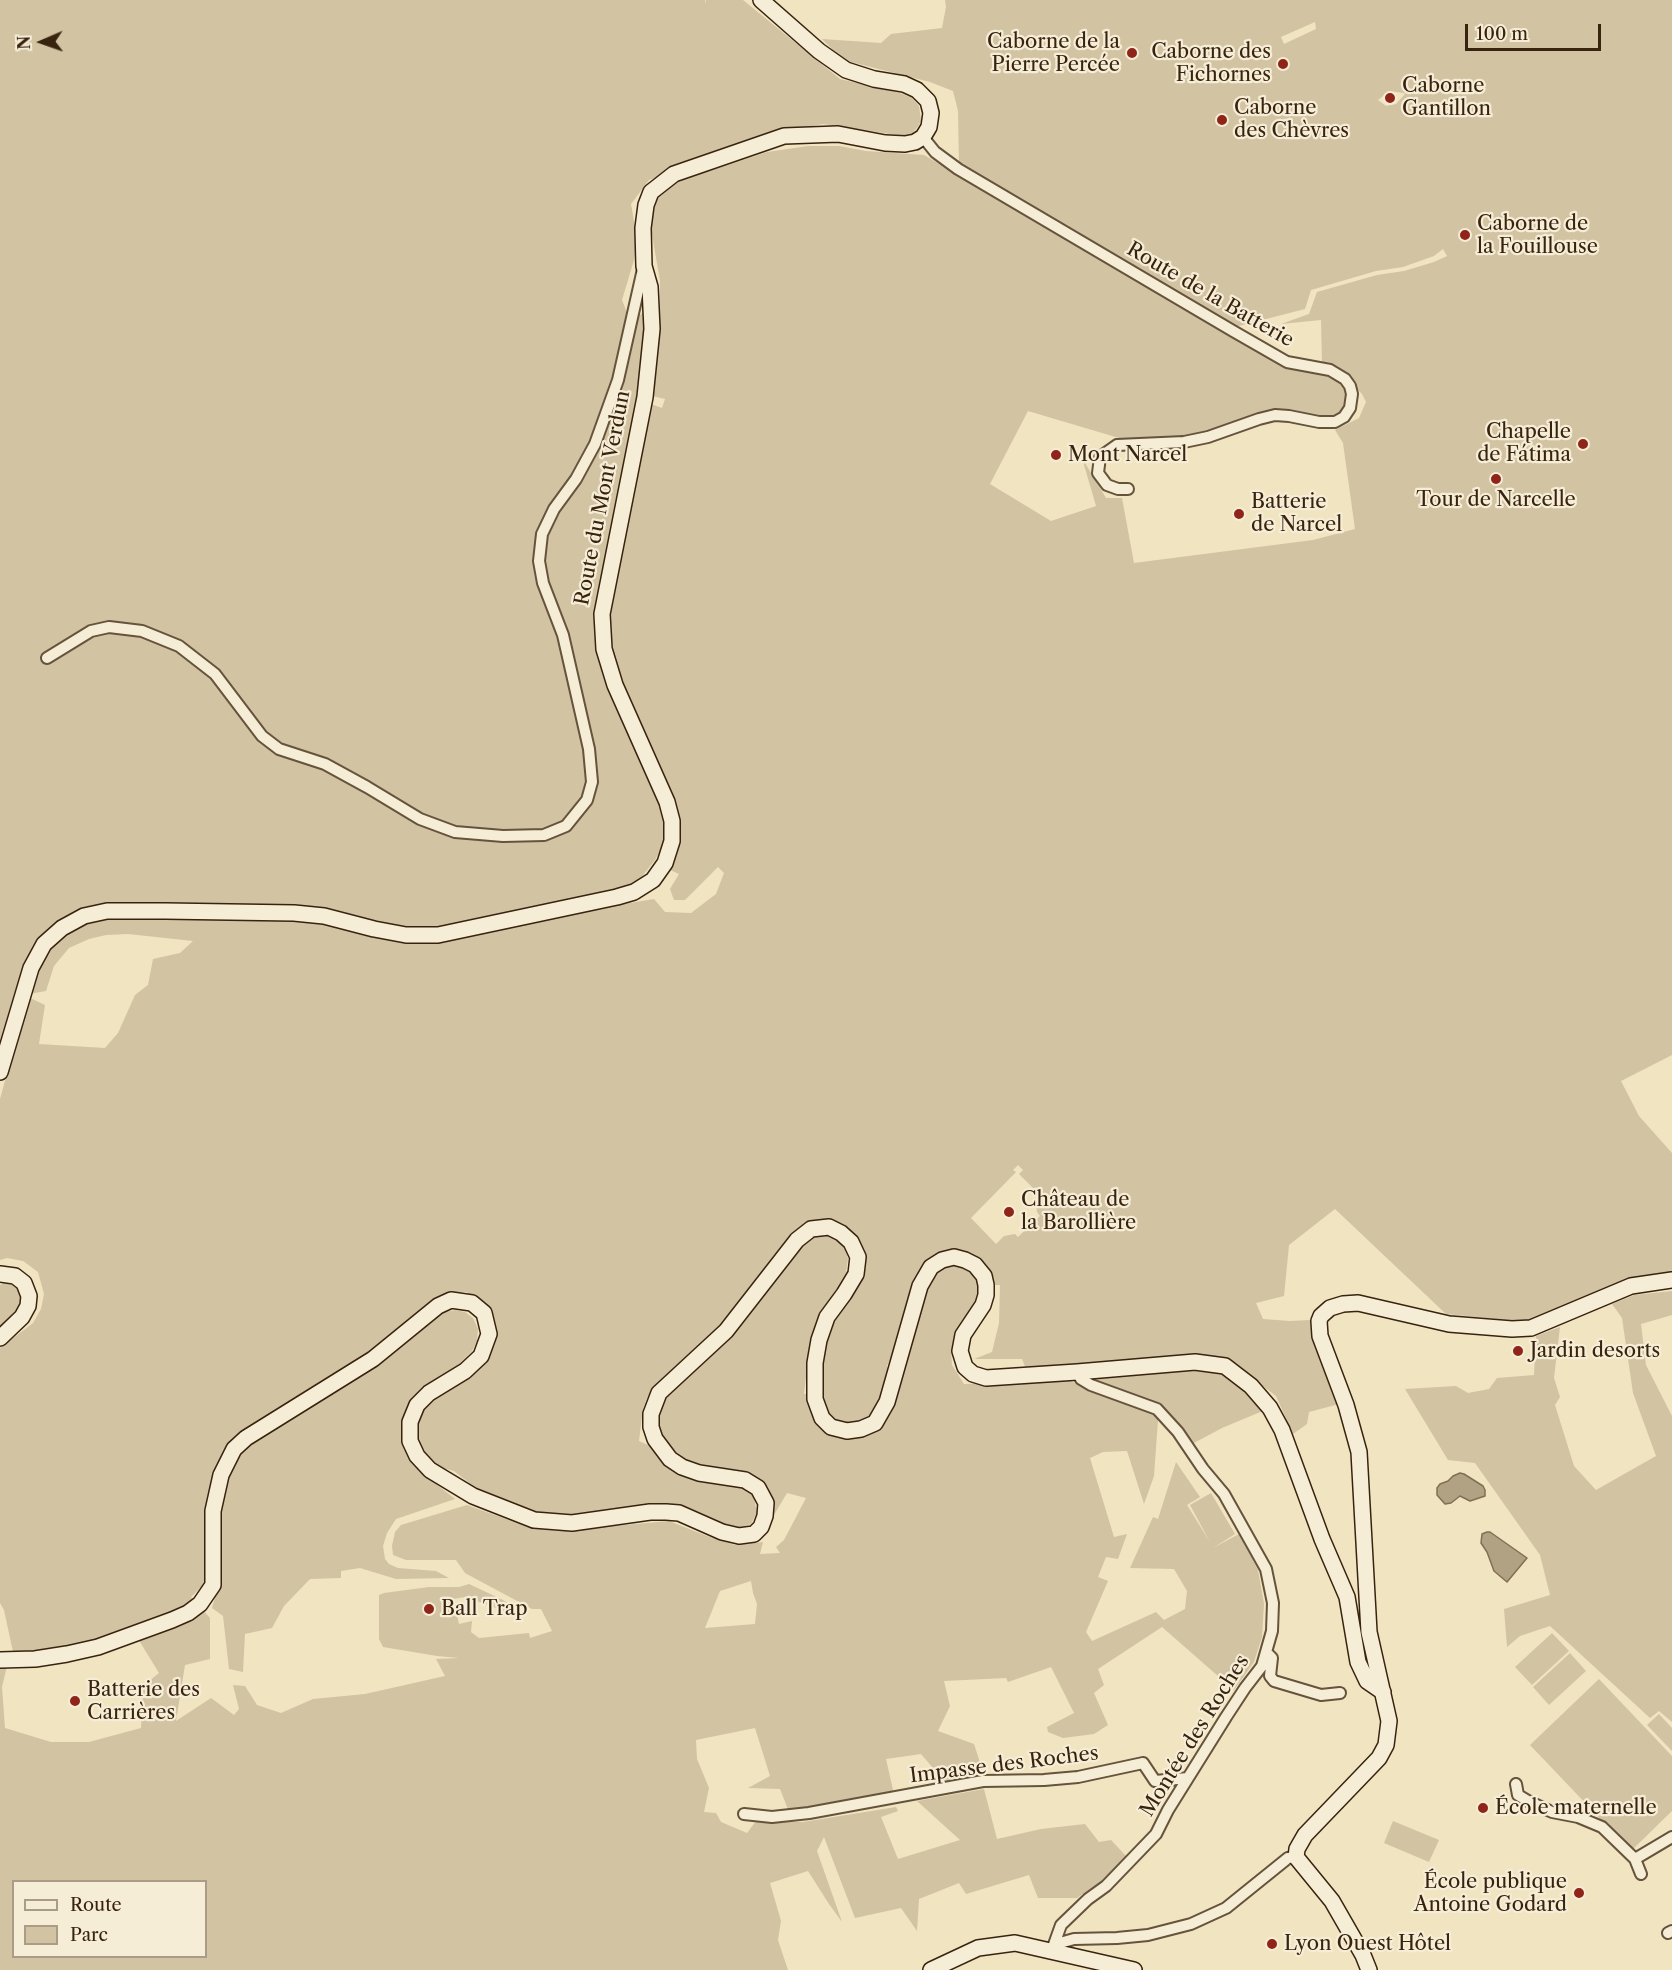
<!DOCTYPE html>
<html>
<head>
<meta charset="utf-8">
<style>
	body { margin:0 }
	#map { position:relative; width:1672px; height:1970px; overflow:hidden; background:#f1e4c1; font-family:"Libre Caslon Text",serif }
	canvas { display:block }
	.legend { position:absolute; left:12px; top:1880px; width:195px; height:78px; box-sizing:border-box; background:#f6edd7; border:2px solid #aa9c87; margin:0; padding:8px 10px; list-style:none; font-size:18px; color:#38230f }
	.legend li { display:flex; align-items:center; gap:12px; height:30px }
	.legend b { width:30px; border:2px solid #aa9c87 }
	.north { position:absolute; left:12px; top:12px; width:60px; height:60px; -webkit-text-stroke:4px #f6edd7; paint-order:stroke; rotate:268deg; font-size:16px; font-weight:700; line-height:24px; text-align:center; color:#38230f }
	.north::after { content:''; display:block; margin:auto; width:21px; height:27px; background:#38230f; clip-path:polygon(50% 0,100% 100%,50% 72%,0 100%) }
	.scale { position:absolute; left:1465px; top:24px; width:136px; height:27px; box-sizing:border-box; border:3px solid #38230f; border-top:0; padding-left:8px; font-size:18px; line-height:21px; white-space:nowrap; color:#38230f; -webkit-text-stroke:4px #f6edd7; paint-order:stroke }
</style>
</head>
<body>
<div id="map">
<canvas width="1672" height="1970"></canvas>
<ul class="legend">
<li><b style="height:8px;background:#f6edd7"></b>Route</li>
<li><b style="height:16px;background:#d2c3a3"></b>Parc</li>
</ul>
<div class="north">N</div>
<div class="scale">100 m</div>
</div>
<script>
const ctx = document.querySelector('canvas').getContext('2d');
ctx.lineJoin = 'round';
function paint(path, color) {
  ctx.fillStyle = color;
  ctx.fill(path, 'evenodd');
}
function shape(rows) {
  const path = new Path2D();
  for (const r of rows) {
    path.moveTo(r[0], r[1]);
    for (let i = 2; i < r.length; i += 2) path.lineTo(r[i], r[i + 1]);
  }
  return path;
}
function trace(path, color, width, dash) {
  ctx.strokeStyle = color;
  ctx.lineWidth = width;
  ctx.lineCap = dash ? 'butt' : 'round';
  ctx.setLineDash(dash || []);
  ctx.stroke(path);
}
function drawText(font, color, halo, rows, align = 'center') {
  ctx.font = font + ' "Libre Caslon Text",serif';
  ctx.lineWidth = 4.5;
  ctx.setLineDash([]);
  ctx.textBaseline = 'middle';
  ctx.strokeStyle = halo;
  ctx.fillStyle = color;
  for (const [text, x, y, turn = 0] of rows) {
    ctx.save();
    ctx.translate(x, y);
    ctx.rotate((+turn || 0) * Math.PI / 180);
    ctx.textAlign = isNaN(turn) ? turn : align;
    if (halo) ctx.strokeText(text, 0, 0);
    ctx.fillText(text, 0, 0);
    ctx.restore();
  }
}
const green = shape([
	[0,0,705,0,705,4,706,0,743,0,840,79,900,93,912,98,919,106,921,121,917,128,912,133,903,136,823,124,763,135,649,180,631,204,637,239,634,260,622,300,627,313,639,316,648,308,639,400,599,615,661,804,665,822,666,840,655,860,640,879,614,892,438,928,405,929,376,924,82,911,26,965,15,991,0,1040],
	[945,0,1672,0,1672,1055,1621,1081,1639,1116,1672,1153,1672,1274,1527,1322,1446,1314,1335,1209,1289,1245,1284,1296,1256,1303,1263,1319,1290,1321,1310,1320,1339,1404,1309,1412,1307,1424,1293,1434,1276,1396,1251,1377,1229,1365,1026,1369,1022,1359,974,1359,992,1352,999,1323,1000,1285,994,1285,985,1266,974,1255,954,1251,935,1256,887,1366,888,1372,921,1296,933,1272,948,1262,966,1266,979,1278,980,1301,955,1333,951,1351,952,1365,964,1384,1070,1381,1098,1391,1106,1385,1095,1381,1096,1375,1185,1370,1236,1375,1265,1410,1222,1428,1192,1444,1159,1406,1154,1476,1144,1504,1127,1451,1103,1452,1090,1458,1114,1537,1127,1534,1118,1559,1106,1557,1098,1577,1108,1581,1086,1632,1092,1641,1156,1612,1164,1620,1185,1609,1187,1591,1174,1569,1130,1568,1153,1517,1158,1519,1176,1462,1200,1497,1187,1505,1210,1542,1190,1505,1211,1493,1235,1534,1213,1548,1239,1534,1258,1570,1264,1604,1262,1637,1254,1662,1234,1690,1162,1627,1098,1669,1104,1685,1094,1693,1108,1725,1094,1734,1063,1738,1048,1732,1047,1727,1074,1713,1051,1667,1008,1682,1006,1678,944,1681,950,1706,938,1731,974,1744,984,1775,946,1783,921,1754,886,1759,894,1794,789,1812,780,1789,748,1788,770,1776,755,1728,696,1740,697,1759,709,1788,704,1812,716,1813,721,1822,747,1833,756,1821,772,1822,803,1822,896,1807,898,1811,881,1817,898,1859,960,1840,917,1801,984,1789,997,1839,1041,1829,1085,1824,1099,1842,1111,1840,1126,1856,1103,1880,1077,1898,1038,1898,1029,1875,966,1894,959,1883,919,1899,917,1931,901,1908,855,1918,824,1837,817,1851,842,1922,829,1904,808,1871,770,1883,781,1921,778,1940,788,1970,0,1970,0,1666,7,1666,2,1687,5,1728,51,1742,89,1742,141,1728,143,1686,159,1673,132,1629,99,1641,43,1651,13,1652,4,1610,0,1603,0,1348,33,1323,41,1309,44,1294,38,1272,23,1261,7,1258,0,1260,0,1099,28,997,45,1005,39,1044,105,1048,118,1033,135,995,148,985,153,959,180,953,193,941,128,934,106,935,89,939,69,948,54,966,46,991,29,994,37,969,50,947,67,933,89,922,109,918,294,920,323,922,374,935,522,921,654,899,665,912,691,913,716,894,724,873,718,867,685,900,674,900,670,889,679,874,668,869,678,841,618,684,604,615,648,403,662,408,665,399,652,396,659,330,660,281,650,223,653,206,659,191,683,177,710,171,767,152,808,146,839,146,866,151,924,155,1286,364,1326,373,1339,379,1349,393,1345,409,1336,416,1253,416,1201,434,1179,439,1119,438,1028,411,990,484,1051,521,1096,506,1082,458,1106,498,1122,498,1134,563,1313,540,1355,529,1343,443,1335,430,1359,418,1366,402,1362,394,1346,378,1322,363,1321,320,1281,324,1309,314,1317,292,1377,275,1404,271,1434,262,1447,256,1443,249,1434,256,1403,267,1376,271,1311,290,1305,309,1231,328,959,165,958,111,953,91,930,82,843,60,822,39,881,43,891,34,942,28,946,7],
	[1315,22,1316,29,1284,44,1281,37],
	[1389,91,1404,93,1405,94,1396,104,1386,106,1378,100],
	[1018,1165,1023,1170,1019,1174,1042,1197,1036,1202,1037,1212,1040,1216,1018,1237,1015,1234,1004,1236,996,1244,971,1218,1016,1172,1013,1170],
	[829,1221,863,1271,835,1317,825,1340,820,1394,804,1394,808,1361,823,1313,846,1272,848,1259,845,1248,839,1240,830,1236,816,1236,805,1241,665,1393,654,1423,673,1457,697,1468,760,1482,771,1500,774,1515,787,1493,806,1498,784,1540,776,1547,780,1553,760,1554,763,1542,735,1545,707,1536,669,1521,557,1531,525,1526,467,1505,401,1525,395,1532,392,1546,393,1555,406,1560,456,1560,465,1573,532,1609,541,1609,552,1631,530,1638,529,1633,479,1638,471,1632,472,1621,459,1624,453,1599,465,1597,505,1611,515,1611,512,1606,503,1600,469,1584,459,1587,429,1587,384,1593,379,1595,379,1639,383,1647,437,1656,459,1658,436,1659,445,1676,365,1694,313,1699,281,1713,257,1705,245,1686,233,1685,239,1709,234,1715,211,1698,176,1721,185,1665,210,1659,210,1618,191,1597,206,1582,208,1563,205,1537,207,1509,210,1489,217,1470,246,1433,373,1350,437,1297,451,1292,466,1292,484,1303,495,1323,493,1344,485,1359,431,1400,421,1410,416,1422,415,1440,422,1453,433,1465,454,1471,486,1496,522,1510,555,1518,695,1512,726,1526,740,1528,751,1524,757,1512,753,1494,742,1486,659,1455,650,1446,639,1441,643,1408,647,1398,656,1385,723,1325,767,1266],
	[751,1581,753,1593,757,1604,755,1624,705,1628,720,1591],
	[14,1882,206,1882,206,1956,14,1956],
	[4,1283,18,1286,24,1296,22,1306,14,1316,0,1328,0,1285],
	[1672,1291,1672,1315,1641,1324,1646,1365,1672,1416,1672,1722,1659,1711,1650,1718,1550,1626,1520,1636,1507,1647,1504,1609,1550,1595,1540,1555,1475,1463,1448,1460,1405,1389,1456,1386,1468,1393,1489,1389,1497,1378,1534,1375,1536,1336,1560,1327,1554,1378,1560,1397,1555,1405,1574,1466,1596,1490,1656,1456,1633,1393,1622,1318,1612,1304,1634,1295],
	[455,1310,465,1312,473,1318,478,1329,477,1341,472,1351,459,1364,427,1386,412,1399,402,1418,402,1439,409,1458,421,1472,455,1499,396,1519,387,1533,383,1546,385,1559,389,1564,398,1568,436,1571,449,1578,396,1579,360,1568,341,1571,341,1578,310,1579,284,1606,272,1628,245,1634,243,1672,229,1669,223,1616,212,1608,220,1580,217,1536,222,1486,238,1453,251,1440,440,1313],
	[1552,1633,1569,1651,1532,1685,1515,1667],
	[1570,1653,1586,1671,1549,1705,1533,1687],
	[1599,1679,1672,1756,1672,1811,1631,1851,1530,1745],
	[1659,1714,1672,1728,1672,1751,1647,1725],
	[1393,1821,1439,1840,1429,1862,1384,1843]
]);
const water = shape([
	[1460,1473,1464,1474,1483,1486,1485,1490,1485,1496,1470,1501,1460,1496,1451,1503,1445,1504,1437,1495,1437,1488,1440,1484,1448,1481,1453,1476,1460,1473],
	[1487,1532,1490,1532,1527,1558,1507,1582,1494,1571,1487,1552,1481,1543,1482,1534,1487,1532]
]);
const street = shape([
	[923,137,935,152,958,169,1233,331,1287,362,1330,370,1345,379,1350,386,1352,394,1350,408,1344,417,1335,422,1319,422,1289,416,1275,415,1259,419,1208,437,1184,442,1117,445,1100,457,1098,473,1107,485,1118,489,1128,489],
	[47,658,91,631,109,627,142,631,179,646,215,674,262,736,279,749,325,764,367,787,420,819,455,832,503,836,544,835,566,826,587,800,592,782,589,749,563,635,543,583,539,561,542,534,554,509,576,479,595,444,618,380,643,269],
	[1267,1653,1272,1658,1270,1676,1274,1681,1321,1695,1340,1693],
	[1516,1784,1518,1795,1528,1801,1552,1812,1578,1817,1602,1827,1635,1859,1641,1874],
	[744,1814,772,1817,809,1813,983,1781,1044,1780,1078,1777,1143,1763,1155,1781,1188,1778],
	[1635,1859,1672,1837],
	[1668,1933,1672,1931],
	[1052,1950,1061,1925,1088,1899,1106,1886,1156,1834,1168,1810,1226,1717,1245,1688,1262,1666,1272,1631,1273,1603,1266,1569,1224,1494,1203,1469,1178,1432,1157,1409,1091,1385,1081,1379,1077,1372],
	[1053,1950,1060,1943,1074,1939,1117,1938,1148,1935,1191,1924,1226,1908,1288,1858,1296,1857]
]);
const secondary = shape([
	[0,1072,31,968,44,944,62,928,84,916,107,911,165,911,294,913,324,916,374,929,406,935,438,935,617,897,634,892,653,880,665,863,672,841,672,821,667,802,615,685,604,649,602,614,645,397,652,329,650,287,644,266,643,228,646,205,651,192,674,174,784,136,838,134,885,143,905,144,915,142,923,137,929,127,931,113,928,101,917,90,904,84,874,79,846,70,819,51,761,0],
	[0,1274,15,1276,24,1283,29,1296,28,1306,22,1317,0,1338],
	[0,1660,35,1659,67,1654,98,1647,172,1620,188,1613,200,1604,213,1585,213,1511,221,1475,234,1449,246,1438,373,1359,438,1306,451,1300,472,1303,484,1313,489,1334,481,1356,465,1371,429,1393,417,1405,410,1422,410,1441,417,1456,430,1470,473,1496,534,1520,572,1523,650,1512,666,1512,679,1513,722,1532,739,1536,754,1534,761,1527,765,1516,766,1503,758,1488,745,1480,699,1473,682,1467,670,1459,655,1439,651,1427,651,1414,659,1393,726,1331,797,1240,811,1229,829,1227,841,1233,851,1242,858,1257,856,1274,844,1294,827,1317,819,1340,815,1363,815,1399,822,1418,831,1427,847,1431,861,1429,875,1423,887,1402,920,1286,931,1267,942,1260,954,1257,965,1260,975,1265,984,1276,986,1285,986,1295,983,1305,963,1335,960,1351,965,1367,973,1374,986,1378,1077,1372,1195,1362,1225,1366,1251,1386,1270,1408,1282,1430,1322,1539,1347,1597,1358,1662,1367,1681,1383,1692],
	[931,1970,978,1948,1015,1943,1134,1970],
	[1369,1970,1363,1955,1332,1901,1296,1857,1297,1849,1305,1835,1379,1758,1386,1745,1389,1721,1369,1632,1359,1452,1346,1405,1320,1336,1319,1321,1321,1316,1330,1308,1343,1304,1358,1303,1449,1324,1512,1329,1531,1328,1631,1286,1672,1280]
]);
const markers = [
	[1132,53,6,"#8f2418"],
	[1283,64,6,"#8f2418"],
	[1390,98,6,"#8f2418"],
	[1222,120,6,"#8f2418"],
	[1465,235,6,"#8f2418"],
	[1583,444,6,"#8f2418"],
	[1056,455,6,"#8f2418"],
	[1496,479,6,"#8f2418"],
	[1239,514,6,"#8f2418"],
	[1009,1212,6,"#8f2418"],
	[1518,1351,6,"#8f2418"],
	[429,1609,6,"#8f2418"],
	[75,1701,6,"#8f2418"],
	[1483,1808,6,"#8f2418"],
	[1579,1893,6,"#8f2418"],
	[1272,1944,6,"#8f2418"]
];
const poiNames = [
	["Caborne de la",1120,42,"right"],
	["Pierre Percée",1120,65,"right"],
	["Caborne des",1271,52,"right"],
	["Fichornes",1271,75,"right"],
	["Caborne",1402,86],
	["Gantillon",1402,109],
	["Caborne",1234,108],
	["des Chèvres",1234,131],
	["Caborne de",1477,224],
	["la Fouillouse",1477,247],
	["Chapelle",1571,432,"right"],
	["de Fátima",1571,455,"right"],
	["Mont Narcel",1068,455],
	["Tour de Narcelle",1496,500,"center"],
	["Batterie",1251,502],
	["de Narcel",1251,525],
	["Château de",1021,1200],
	["la Barollière",1021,1223],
	["Jardin desorts",1530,1351],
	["Ball Trap",441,1609],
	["Batterie des",87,1690],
	["Carrières",87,1713],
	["École maternelle",1495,1808],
	["École publique",1567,1882,"right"],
	["Antoine Godard",1567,1905,"right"],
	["Lyon Ouest Hôtel",1284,1944]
];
const streetNames = [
	["Route de la Batterie",1210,295,30],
	["Route du Mont Verdun",603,498,-79],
	["Montée des Roches",1195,1736,-58],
	["Impasse des Roches",1004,1765,-7]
];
paint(green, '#d2c3a3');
paint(water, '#b2a284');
trace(water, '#816f55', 1.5);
trace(street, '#66533c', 14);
trace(secondary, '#38230f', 18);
trace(street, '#f6edd7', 10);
trace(secondary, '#f6edd7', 15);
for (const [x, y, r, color] of markers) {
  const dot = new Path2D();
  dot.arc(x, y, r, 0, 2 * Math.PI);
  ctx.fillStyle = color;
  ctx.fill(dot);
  trace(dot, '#f6edd7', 2);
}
drawText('20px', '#38230f', '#f6edd7', poiNames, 'left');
drawText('20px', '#38230f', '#f6edd7', streetNames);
</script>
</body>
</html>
